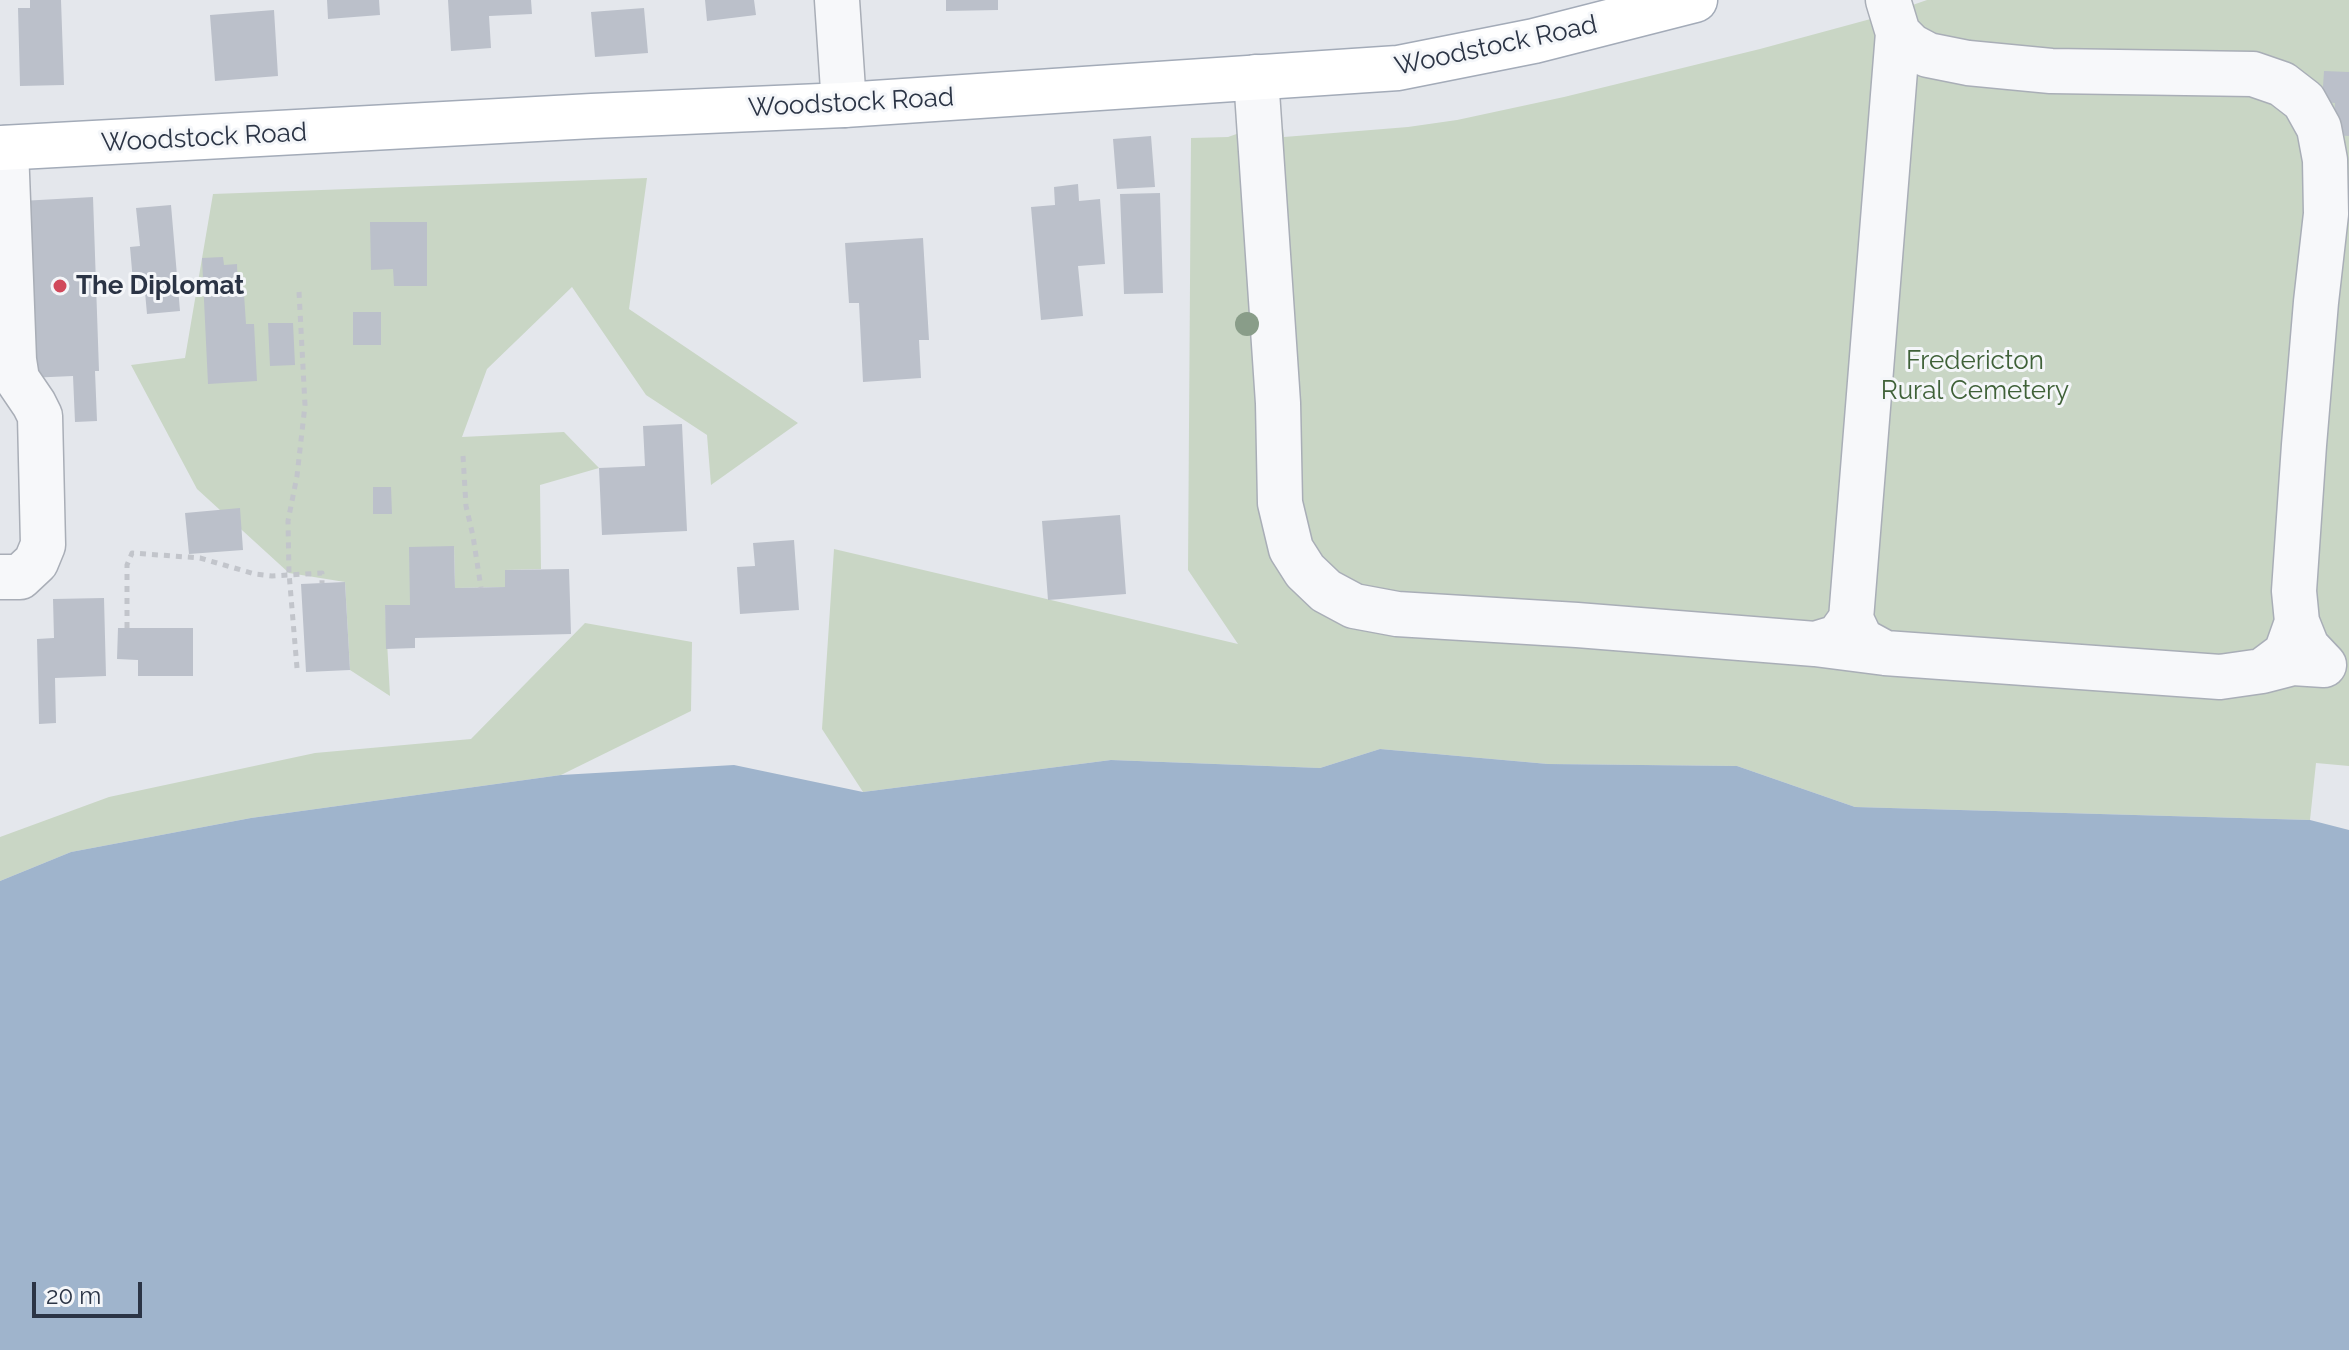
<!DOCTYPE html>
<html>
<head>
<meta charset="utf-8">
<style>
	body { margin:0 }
	#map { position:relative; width:2349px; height:1350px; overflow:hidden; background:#e4e7ec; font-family:Raleway,sans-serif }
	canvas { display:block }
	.scale { position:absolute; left:32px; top:1282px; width:110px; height:36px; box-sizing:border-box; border:4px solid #2b3445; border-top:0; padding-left:10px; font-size:24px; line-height:28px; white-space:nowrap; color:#2b3445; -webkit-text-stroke:6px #f4f6f9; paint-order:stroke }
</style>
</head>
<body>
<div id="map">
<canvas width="2349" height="1350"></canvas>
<div class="scale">20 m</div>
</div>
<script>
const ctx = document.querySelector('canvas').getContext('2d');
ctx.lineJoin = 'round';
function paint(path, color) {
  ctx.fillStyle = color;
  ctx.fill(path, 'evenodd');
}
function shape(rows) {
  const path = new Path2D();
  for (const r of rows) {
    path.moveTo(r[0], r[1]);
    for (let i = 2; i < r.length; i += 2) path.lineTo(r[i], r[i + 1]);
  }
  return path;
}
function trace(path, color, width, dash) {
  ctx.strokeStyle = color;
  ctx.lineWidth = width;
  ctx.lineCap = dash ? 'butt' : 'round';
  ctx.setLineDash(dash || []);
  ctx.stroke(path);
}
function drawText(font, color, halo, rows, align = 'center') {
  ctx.font = font + ' Raleway,sans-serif';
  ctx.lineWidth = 6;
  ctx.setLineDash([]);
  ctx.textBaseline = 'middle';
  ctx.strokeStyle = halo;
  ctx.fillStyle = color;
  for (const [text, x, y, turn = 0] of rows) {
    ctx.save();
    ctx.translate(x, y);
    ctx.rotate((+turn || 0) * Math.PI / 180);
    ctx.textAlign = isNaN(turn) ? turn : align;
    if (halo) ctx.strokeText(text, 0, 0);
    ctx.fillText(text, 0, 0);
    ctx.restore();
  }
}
const green = shape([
	[1927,0,2349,0,2349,766,2316,763,2310,820,1855,807,1737,766,1548,764,1380,749,1320,768,1111,760,863,792,822,729,834,549,1238,644,1188,570,1191,138,1228,137,1248,130,1283,128,1284,137,1408,127,1457,120,1564,97,1760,49,1878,17],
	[647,178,629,309,798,423,711,485,707,435,646,395,572,287,487,369,462,437,564,432,599,468,540,485,541,569,505,570,505,587,455,588,454,546,410,605,385,605,390,696,350,670,345,582,289,573,197,489,131,365,185,358,213,194],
	[585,623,692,642,691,711,561,775,251,818,71,852,0,881,0,837,109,797,315,753,471,739]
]);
const water = shape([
	[1380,749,1548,764,1737,766,1855,807,2310,820,2349,830,2349,1350,0,1350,0,881,71,852,251,818,561,775,734,765,863,792,1111,760,1320,768]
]);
const building = shape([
	[30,0,61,0,64,85,20,86,18,8,30,8],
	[327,0,379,0,380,15,328,19],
	[448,0,531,0,532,14,489,16,491,48,451,51],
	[705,0,754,0,756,15,707,21],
	[946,0,998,0,998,10,946,11],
	[644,8,648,53,595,57,591,12],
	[274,10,278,76,215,81,210,15],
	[2324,71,2349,72,2349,136,2333,135,2335,103,2322,102],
	[1151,136,1155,187,1117,189,1113,139],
	[1078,184,1079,201,1100,199,1105,264,1078,266,1083,316,1041,320,1031,207,1055,205,1054,187],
	[1160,193,1163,293,1124,294,1120,194],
	[93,197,99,371,95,371,97,421,75,422,73,376,28,378,21,201],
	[171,205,180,311,147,314,144,281,133,282,130,247,140,246,136,208],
	[370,222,427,222,427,286,394,286,393,269,371,270],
	[923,238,929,340,919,340,921,378,863,382,859,303,849,303,845,243],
	[223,257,224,265,237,264,238,294,244,294,246,324,254,324,257,381,208,384,202,258],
	[353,312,381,312,381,345,353,345],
	[268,323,293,323,295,365,270,366],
	[682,424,687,531,602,535,599,468,645,466,643,426],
	[373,487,391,487,392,514,373,514],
	[240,508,243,550,189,554,185,513],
	[1120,515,1126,594,1048,600,1042,521],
	[794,540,799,610,740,614,737,567,755,566,753,543],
	[454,546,455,588,505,587,505,570,569,569,571,634,415,638,415,648,386,649,385,605,410,605,409,547],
	[345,582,350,670,306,672,301,584],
	[104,598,106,676,55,678,56,723,39,724,37,639,54,638,53,599],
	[118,628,193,628,193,676,138,676,138,660,117,659]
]);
const path = shape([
	[463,456,466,506,473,536,481,588],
	[127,628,127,565,132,553,200,558,255,574,272,576,322,573,322,583],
	[297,668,289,573,288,521,297,476,305,405,299,292]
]);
const minor = shape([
	[837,0,844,105],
	[1888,0,1898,33,1911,46,1928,55,1968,63,2051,71,2253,74,2282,84,2304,101,2319,128,2325,160,2326,214,2316,302,2304,445,2294,591,2297,622],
	[1256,77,1278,403,1280,503,1291,549,1305,571,1326,591,1354,606,1397,614,1577,625,1815,644],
	[0,577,20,577,36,562,43,545,40,416,34,404,17,379,14,360,6,148],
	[1851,619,1898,33],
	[1885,653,1861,640,1851,619,1838,637,1815,644,1885,653,2220,677,2262,671,2293,663,2324,665,2307,647,2297,622,2286,653,2262,671]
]);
const major = shape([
	[0,148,592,116,844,105,1398,68,1534,41,1695,0]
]);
const trees = [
	[1247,324]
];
const markers = [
	[60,286,8,"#d1495b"]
];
const streetNames = [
	["Woodstock Road",1496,46,-12],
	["Woodstock Road",851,103,-3],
	["Woodstock Road",204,138,-3]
];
const poiNames = [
	["The Diplomat",76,286]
];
const parkNames = [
	["Fredericton",1975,361],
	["Rural Cemetery",1975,391]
];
paint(green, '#c9d6c5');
paint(water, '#9fb4cc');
paint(building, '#bbc0ca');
trace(minor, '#a9aeb7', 47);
trace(major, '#a3abb8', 47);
trace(path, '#c2c5cb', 5, [6, 6]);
trace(minor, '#f7f8fa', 44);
trace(major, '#fff', 44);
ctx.fillStyle = '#899d89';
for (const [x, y] of trees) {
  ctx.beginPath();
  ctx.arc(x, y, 12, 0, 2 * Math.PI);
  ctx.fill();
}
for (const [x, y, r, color] of markers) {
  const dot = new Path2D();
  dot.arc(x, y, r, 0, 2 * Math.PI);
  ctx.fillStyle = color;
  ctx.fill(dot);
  trace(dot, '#f4f6f9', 3);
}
drawText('26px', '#2b3445', '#f4f6f9', streetNames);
drawText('bold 26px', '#2b3445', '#f4f6f9', poiNames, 'left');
drawText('26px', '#3f6138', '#f4f6f9', parkNames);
</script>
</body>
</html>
